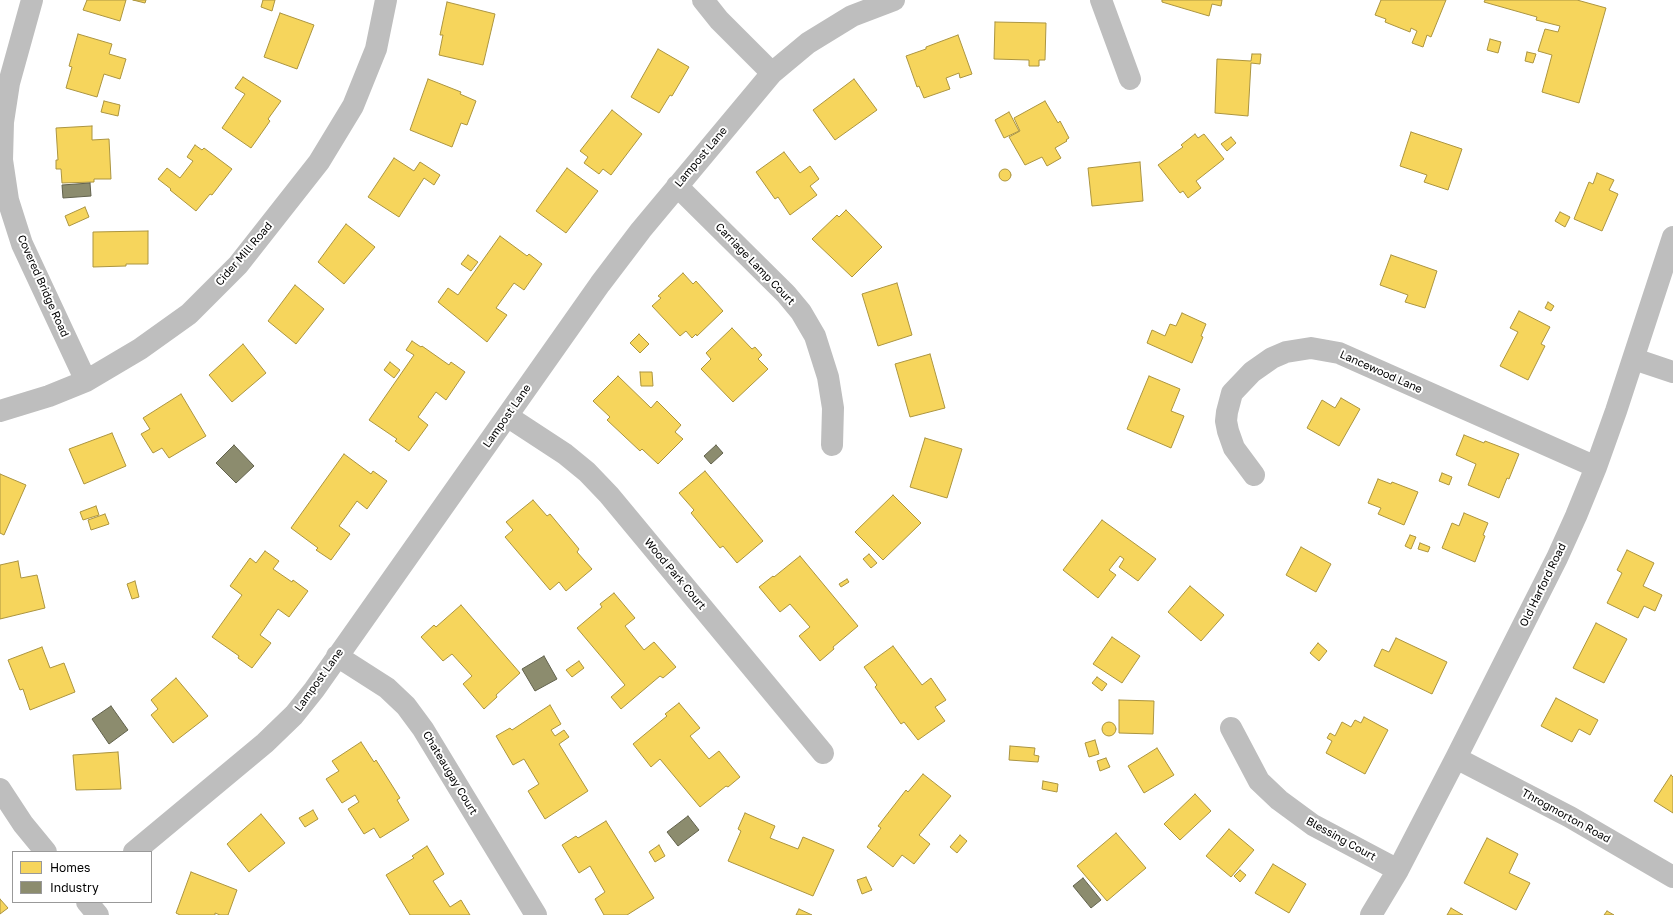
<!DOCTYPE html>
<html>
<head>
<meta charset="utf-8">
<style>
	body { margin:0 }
	#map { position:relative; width:1673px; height:915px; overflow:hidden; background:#fff; font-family:"Golos Text",sans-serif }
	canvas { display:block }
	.legend { position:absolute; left:12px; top:851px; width:140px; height:52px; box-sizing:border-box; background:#fff; border:1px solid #999; margin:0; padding:5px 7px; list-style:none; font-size:12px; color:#000 }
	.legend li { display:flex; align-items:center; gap:8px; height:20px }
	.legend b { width:20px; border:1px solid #999 }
</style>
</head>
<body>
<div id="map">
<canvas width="1673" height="915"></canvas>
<ul class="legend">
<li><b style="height:11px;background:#f6d55c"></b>Homes</li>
<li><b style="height:11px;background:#8c8c6e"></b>Industry</li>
</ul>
</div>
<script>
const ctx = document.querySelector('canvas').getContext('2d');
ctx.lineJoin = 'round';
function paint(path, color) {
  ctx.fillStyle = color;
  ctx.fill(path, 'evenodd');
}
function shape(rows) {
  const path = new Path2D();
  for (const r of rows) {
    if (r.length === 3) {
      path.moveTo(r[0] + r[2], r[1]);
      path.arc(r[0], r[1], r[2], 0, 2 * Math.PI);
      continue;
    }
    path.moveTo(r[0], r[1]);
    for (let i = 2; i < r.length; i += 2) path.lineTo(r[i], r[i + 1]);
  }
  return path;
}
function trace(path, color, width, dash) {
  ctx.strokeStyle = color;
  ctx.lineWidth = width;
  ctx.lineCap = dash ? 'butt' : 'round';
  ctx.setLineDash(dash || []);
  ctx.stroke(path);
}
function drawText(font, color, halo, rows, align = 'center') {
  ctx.font = font + ' "Golos Text",sans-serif';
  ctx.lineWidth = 4;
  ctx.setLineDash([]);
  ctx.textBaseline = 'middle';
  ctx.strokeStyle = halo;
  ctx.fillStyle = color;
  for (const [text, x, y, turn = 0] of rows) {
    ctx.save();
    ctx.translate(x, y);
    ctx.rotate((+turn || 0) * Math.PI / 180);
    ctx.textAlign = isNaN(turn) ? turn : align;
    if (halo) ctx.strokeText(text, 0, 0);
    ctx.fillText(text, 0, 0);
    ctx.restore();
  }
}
const homes = shape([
	[87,0,126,0,120,21,83,10,87,0],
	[133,0,146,0,145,3,133,0],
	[263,0,275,0,272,11,261,7,263,0],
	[1162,0,1222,0,1221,6,1212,4,1209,16,1162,2,1162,0],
	[1381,0,1446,0,1431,37,1427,35,1423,47,1412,43,1417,31,1411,28,1410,32,1385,22,1386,19,1375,15,1381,0],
	[1485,0,1577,0,1606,8,1579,103,1542,92,1552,55,1538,51,1545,29,1558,32,1560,26,1536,20,1537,17,1484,2,1485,0],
	[447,2,495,14,483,65,439,55,443,35,440,35,447,2],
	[280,13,314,25,297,69,264,57,280,13],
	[995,22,1046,23,1045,60,1039,60,1039,66,1029,66,1029,60,994,59,995,22],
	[78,34,112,44,109,54,126,59,120,79,104,74,97,97,66,88,72,67,69,66,78,34],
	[958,35,972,74,960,78,959,73,946,78,950,89,924,98,919,86,917,87,906,56,926,49,926,47,958,35],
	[1490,39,1501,42,1498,53,1487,50,1490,39],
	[658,49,689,67,672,96,670,95,659,113,631,97,658,49],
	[1527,52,1536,54,1533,63,1525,61,1527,52],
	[1252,54,1261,54,1260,64,1251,63,1248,116,1215,113,1217,59,1251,61,1252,54],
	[243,77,281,101,268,119,270,121,251,148,222,128,245,94,235,88,243,77],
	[428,79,461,92,460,94,476,101,467,125,461,123,452,147,410,130,428,79],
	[854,79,877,110,835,140,813,110,854,79],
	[104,101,120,105,118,116,101,112,104,101],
	[1045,101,1058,123,1060,121,1069,138,1066,140,1067,141,1055,148,1061,158,1047,166,1042,157,1025,165,1009,137,1020,131,1014,118,1045,101],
	[612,110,642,134,611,175,603,169,599,174,584,163,588,157,580,151,612,110],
	[1009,112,1019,131,1004,138,995,120,1009,112],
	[92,126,92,140,109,139,111,179,94,179,94,182,62,183,61,169,56,169,56,160,58,160,56,128,92,126],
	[1411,132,1462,149,1448,190,1424,182,1427,175,1400,166,1411,132],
	[1195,134,1198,138,1204,134,1224,159,1196,181,1201,188,1188,198,1183,191,1180,193,1158,165,1183,147,1181,145,1195,134],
	[1231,137,1236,143,1227,151,1221,144,1231,137],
	[195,145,202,150,204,148,232,169,212,195,210,194,196,211,170,190,171,189,158,179,167,168,180,178,193,161,187,157,195,145],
	[784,152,800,173,810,166,819,179,810,186,817,195,790,215,778,197,775,199,756,172,784,152],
	[394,158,414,171,420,162,440,175,434,185,424,178,399,217,368,197,394,158],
	[1140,162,1143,201,1092,206,1088,168,1140,162],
	[567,168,598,191,566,233,536,211,567,168],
	[1005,175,6],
	[1597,173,1614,180,1609,190,1618,194,1602,231,1574,219,1589,182,1593,184,1597,173],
	[85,207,89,217,69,226,65,216,85,207],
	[846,210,882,247,852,277,812,239,837,215,839,217,846,210],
	[1560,212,1570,217,1565,227,1555,221,1560,212],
	[346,224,375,247,344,284,318,262,346,224],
	[148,231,148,264,126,264,126,266,93,267,93,232,148,231],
	[500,236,527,256,529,254,542,264,524,290,514,283,496,308,507,315,487,342,438,302,448,288,458,295,500,236],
	[468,255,478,262,471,271,461,264,468,255],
	[1391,255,1437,271,1425,308,1405,302,1408,295,1380,285,1391,255],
	[683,273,693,284,696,281,723,311,697,336,696,334,692,338,686,331,680,336,652,306,661,298,658,296,683,273],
	[897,283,912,335,878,346,862,294,897,283],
	[295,285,324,309,296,344,268,321,295,285],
	[1548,302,1554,306,1551,311,1545,308,1548,302],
	[1519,311,1550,327,1541,344,1545,346,1528,380,1500,366,1518,332,1510,328,1519,311],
	[1182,313,1206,324,1201,336,1203,337,1192,363,1147,343,1152,330,1165,336,1170,324,1176,326,1182,313],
	[732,328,752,349,755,347,762,355,758,359,768,369,733,402,701,369,711,359,706,353,732,328],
	[639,334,649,344,640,353,630,343,639,334],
	[412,341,421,347,422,346,449,365,451,362,465,372,446,400,436,392,418,417,428,425,409,451,395,441,397,439,369,420,414,355,406,350,412,341],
	[243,344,266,373,232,402,209,375,243,344],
	[930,354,945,408,910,417,895,364,930,354],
	[390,362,400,370,394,378,384,370,390,362],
	[640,372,652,372,653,386,641,386,640,372],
	[618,376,651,408,657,401,681,425,675,432,683,439,658,464,642,449,640,451,607,420,610,417,593,401,618,376],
	[1149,376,1180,389,1171,411,1184,416,1171,448,1127,429,1149,376],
	[181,394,206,436,169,458,162,448,153,453,141,434,150,429,143,418,181,394],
	[1341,398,1360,409,1339,446,1307,428,1322,400,1335,408,1341,398],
	[112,433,126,466,84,484,69,449,112,433],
	[1464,435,1484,443,1485,441,1519,454,1509,479,1507,478,1499,498,1468,485,1476,464,1456,455,1464,435],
	[925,438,962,449,947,498,910,487,925,438],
	[344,454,371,474,373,471,387,481,367,509,357,501,339,526,350,534,331,560,316,550,318,548,291,528,344,454],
	[705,471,763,541,737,563,723,546,720,548,691,513,694,510,679,493,705,471],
	[1442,473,1452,477,1449,485,1439,481,1442,473],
	[0,474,26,485,4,535,0,533,0,474],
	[1378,479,1391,484,1392,482,1418,492,1404,525,1378,514,1381,508,1368,503,1378,479],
	[893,495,921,523,883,560,855,532,893,495],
	[533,500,547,516,550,514,579,549,577,552,592,569,566,591,559,582,550,590,505,537,513,530,506,522,533,500],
	[96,506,99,515,83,520,80,512,96,506],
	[1464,513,1488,523,1483,535,1485,536,1475,562,1442,548,1452,523,1459,526,1464,513],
	[105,514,109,524,91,530,88,520,105,514],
	[1102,520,1156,559,1138,581,1119,567,1124,559,1120,556,1109,570,1116,575,1098,598,1063,570,1102,520],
	[1410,535,1416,537,1411,549,1405,546,1410,535],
	[1420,543,1430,547,1428,552,1418,549,1420,543],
	[1301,547,1331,564,1316,592,1286,575,1301,547],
	[1627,550,1654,563,1643,586,1662,595,1655,611,1644,606,1638,618,1607,603,1622,573,1617,570,1627,550],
	[265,551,279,561,273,569,292,582,293,580,308,591,289,617,278,609,260,635,271,643,252,668,238,658,239,656,212,637,242,595,230,586,250,558,256,563,265,551],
	[869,554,877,563,871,568,863,559,869,554],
	[800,556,858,626,833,647,834,649,820,661,799,636,810,627,790,604,780,612,759,587,773,576,774,577,800,556],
	[18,561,21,578,37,575,45,608,0,619,0,565,18,561],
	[847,579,849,582,841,587,839,584,847,579],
	[135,581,139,597,132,599,127,584,135,581],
	[1190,586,1224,615,1201,641,1168,612,1190,586],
	[614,593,635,618,625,626,644,650,654,642,676,667,663,678,660,676,621,709,611,697,625,685,577,628,602,607,600,604,614,593],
	[461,605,520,673,496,695,497,697,484,709,463,684,472,676,452,654,443,661,421,637,434,625,436,627,461,605],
	[1596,623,1627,639,1604,683,1573,668,1596,623],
	[1112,637,1140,656,1122,683,1093,664,1112,637],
	[1396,638,1447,662,1432,694,1374,666,1382,649,1389,652,1396,638],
	[1318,643,1327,651,1319,661,1310,653,1318,643],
	[893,646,922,685,931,678,946,700,935,707,945,721,918,740,904,722,901,724,875,687,877,685,864,667,893,646],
	[42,647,50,668,64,663,75,692,30,710,23,689,20,690,8,660,42,647],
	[579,661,584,668,572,677,566,670,579,661],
	[1097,677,1107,684,1102,691,1092,683,1097,677],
	[176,678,208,716,173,743,151,715,158,709,151,700,176,678],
	[1556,698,1598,720,1590,735,1579,729,1572,742,1541,726,1556,698],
	[1119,700,1154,701,1153,734,1119,733,1119,700],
	[679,703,700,728,690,736,709,759,719,751,740,777,728,787,726,786,700,807,660,759,651,767,633,744,667,716,665,714,679,703],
	[550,705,561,724,551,730,555,736,564,730,569,737,559,744,588,791,545,819,528,791,539,784,524,759,513,765,496,736,510,728,512,730,550,705],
	[1364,717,1388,730,1365,774,1326,753,1332,741,1327,738,1330,733,1335,736,1342,722,1351,727,1355,720,1361,723,1364,717],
	[1109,729,7],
	[1095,740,1099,754,1089,757,1085,743,1095,740],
	[361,742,374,762,376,760,400,798,397,800,409,820,380,838,374,828,364,834,348,809,359,802,355,795,342,803,326,779,339,771,332,761,361,742],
	[1010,746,1035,748,1034,755,1039,756,1038,762,1009,760,1010,746],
	[1157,748,1174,775,1144,793,1128,766,1157,748],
	[118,752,121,789,76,790,73,755,118,752],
	[1106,758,1110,767,1100,771,1097,761,1106,758],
	[923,774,951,796,919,835,930,844,914,864,902,855,893,867,867,847,881,828,878,826,906,790,908,792,923,774],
	[1671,775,1673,777,1673,813,1654,801,1671,775],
	[1043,781,1058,784,1057,792,1042,789,1043,781],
	[1195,794,1211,811,1180,840,1164,824,1195,794],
	[313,810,318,819,305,827,299,818,313,810],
	[745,813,775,826,770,838,798,849,803,837,834,850,813,896,728,861,741,831,738,829,745,813],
	[261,814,285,843,249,872,227,844,261,814],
	[606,821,654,898,627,915,604,915,595,899,605,892,590,866,579,873,562,845,576,836,578,838,606,821],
	[1229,829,1254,850,1231,877,1206,856,1229,829],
	[1116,833,1146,868,1107,901,1077,866,1116,833],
	[960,835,967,841,957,853,950,847,960,835],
	[1487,838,1518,854,1509,873,1530,883,1516,910,1464,883,1487,838],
	[659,845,665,856,655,862,649,852,659,845],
	[427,846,444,874,433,881,450,907,461,900,470,915,410,915,386,875,414,858,412,856,427,846],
	[1273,864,1306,884,1289,913,1255,893,1273,864],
	[1240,870,1246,875,1240,882,1234,876,1240,870],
	[191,872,237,890,228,915,220,915,215,913,215,915,180,915,176,913,191,872],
	[866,877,872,890,862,894,857,880,866,877],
	[0,899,8,908,0,914,0,899],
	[1451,908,1463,915,1447,915,1451,908],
	[799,909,812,915,796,915,799,909],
	[1607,911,1614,915,1604,915,1607,911]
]);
const industry = shape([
	[90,183,91,196,63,198,62,185,90,183],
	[234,445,254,466,236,483,216,463,234,445],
	[716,445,723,453,711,464,704,456,716,445],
	[544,656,557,679,535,691,522,669,544,656],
	[111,706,128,730,109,744,92,719,111,706],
	[688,816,699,830,678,846,667,832,688,816],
	[1083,878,1101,900,1091,908,1073,886,1083,878]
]);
const minor = shape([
	[32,0,9,83,3,122,2,160,8,200,22,244,86,381],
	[703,0,719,20,772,73],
	[1101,0,1130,79],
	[677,186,786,294,801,312,815,336,828,377,833,408,832,445],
	[1634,359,1673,372],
	[0,411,49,396,86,381,140,349,189,314,238,265,319,162,353,106,376,49,386,0],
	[507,416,565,454,587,472,609,495,823,753],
	[1254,475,1234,448,1228,431,1226,421,1227,412,1232,393,1252,372,1272,358,1286,352,1311,348,1339,353,1596,467],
	[337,656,387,688,406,706,423,729,536,915],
	[1231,728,1259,781,1279,800,1313,825,1398,870],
	[1456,758,1570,817,1673,877],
	[0,789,23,824,46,852],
	[134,852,265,743,294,715,314,690,600,284,641,230,772,73,808,43,852,16,894,0],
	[87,902,98,915],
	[1371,915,1398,870,1456,758,1557,558,1576,516,1596,467,1616,411,1673,237]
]);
const streetNames = [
	["Lampost Lane",701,157,-50],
	["Cider Mill Road",244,254,-49],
	["Carriage Lamp Court",755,264,46],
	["Covered Bridge Road",43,286,66],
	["Lancewood Lane",1381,372,24],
	["Lampost Lane",507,416,-55],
	["Wood Park Court",675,574,50],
	["Old Harford Road",1543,585,-64],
	["Lampost Lane",319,680,-54],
	["Chateaugay Court",450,773,59],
	["Throgmorton Road",1566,816,29],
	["Blessing Court",1341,839,29]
];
paint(homes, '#f6d55c');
trace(homes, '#ac9540', 1);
paint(industry, '#8c8c6e');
trace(industry, '#62624d', 1);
trace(minor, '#bebebe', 22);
drawText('11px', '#000', '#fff', streetNames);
</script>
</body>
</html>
